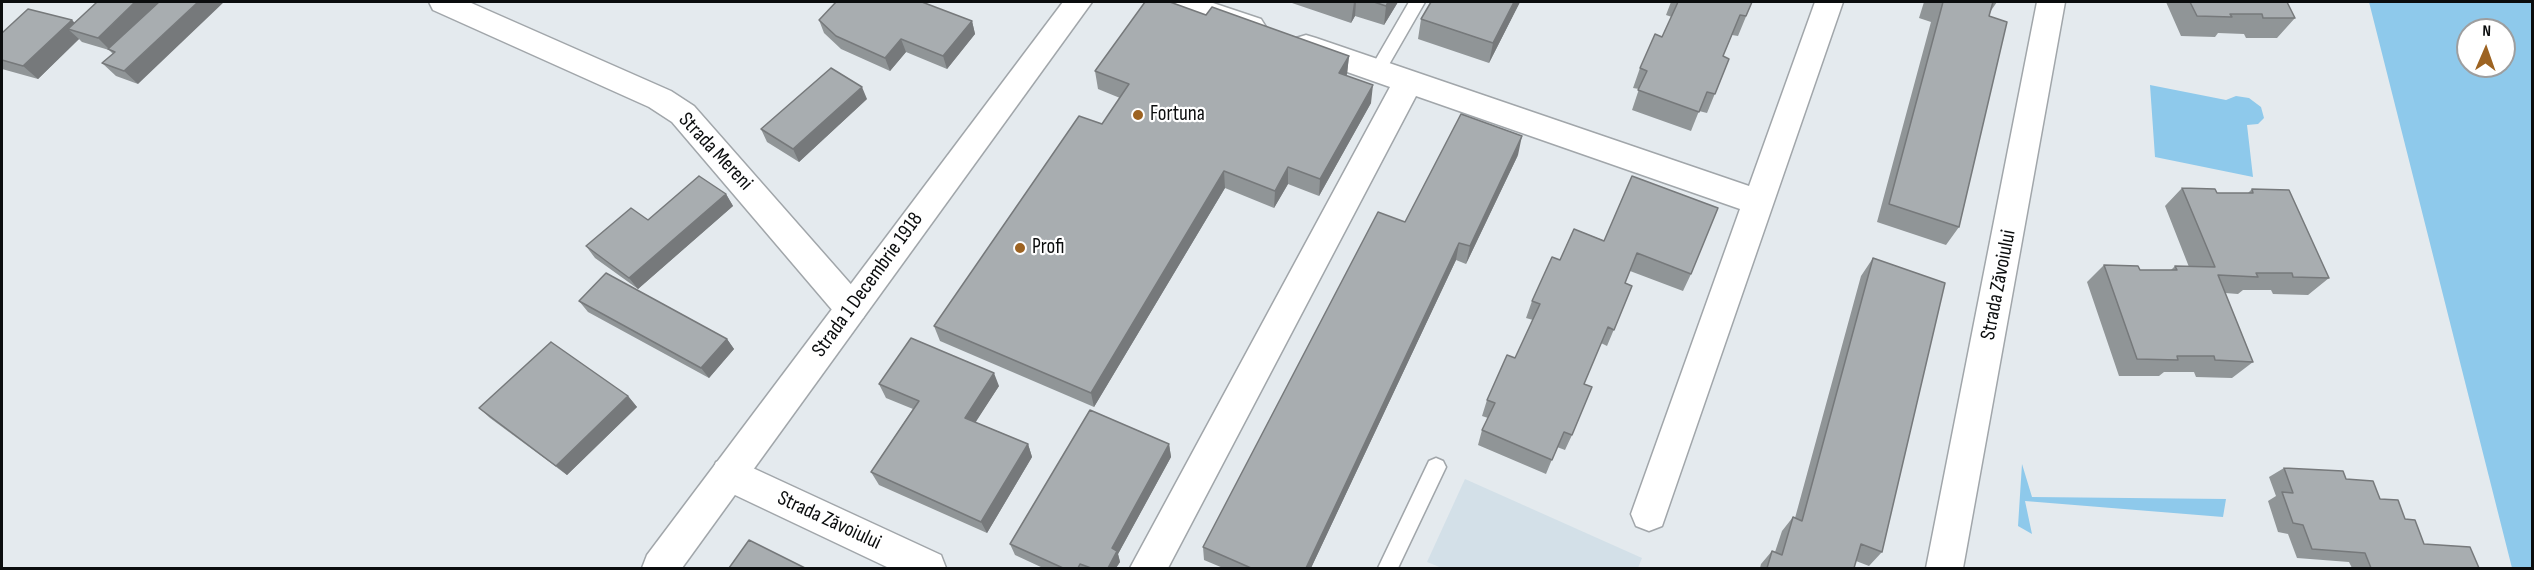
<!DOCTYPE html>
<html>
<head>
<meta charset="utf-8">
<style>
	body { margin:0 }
	#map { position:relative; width:2534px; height:570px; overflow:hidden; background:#e4eaee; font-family:"Sofia Sans Condensed",sans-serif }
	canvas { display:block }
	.frame { position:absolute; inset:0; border:3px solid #0b0d0e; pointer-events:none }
	.north { position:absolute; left:2456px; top:18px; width:60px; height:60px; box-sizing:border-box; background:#fff; border:2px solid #9d9e9f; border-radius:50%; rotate:2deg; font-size:16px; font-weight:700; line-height:24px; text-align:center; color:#0b0d0e }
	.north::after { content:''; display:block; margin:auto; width:21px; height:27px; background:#9d6322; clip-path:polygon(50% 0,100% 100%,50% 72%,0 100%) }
</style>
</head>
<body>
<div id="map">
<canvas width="2534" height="570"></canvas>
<div class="frame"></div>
<div class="north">N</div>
</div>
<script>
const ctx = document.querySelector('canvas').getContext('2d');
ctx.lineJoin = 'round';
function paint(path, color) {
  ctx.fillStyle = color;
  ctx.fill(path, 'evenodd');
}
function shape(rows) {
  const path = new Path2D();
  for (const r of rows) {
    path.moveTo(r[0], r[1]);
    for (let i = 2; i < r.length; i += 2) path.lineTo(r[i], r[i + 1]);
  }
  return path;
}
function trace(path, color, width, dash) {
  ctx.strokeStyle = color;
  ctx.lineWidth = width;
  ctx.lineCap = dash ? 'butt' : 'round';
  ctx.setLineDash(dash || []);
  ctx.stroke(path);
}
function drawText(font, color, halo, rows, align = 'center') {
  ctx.font = font + ' "Sofia Sans Condensed",sans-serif';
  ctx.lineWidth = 4.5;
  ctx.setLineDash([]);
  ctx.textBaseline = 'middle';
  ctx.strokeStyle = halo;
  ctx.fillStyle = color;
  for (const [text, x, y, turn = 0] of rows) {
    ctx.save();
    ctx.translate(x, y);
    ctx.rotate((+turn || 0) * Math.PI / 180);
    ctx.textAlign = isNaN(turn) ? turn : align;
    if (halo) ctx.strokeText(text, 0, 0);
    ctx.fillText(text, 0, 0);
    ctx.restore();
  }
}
const built = shape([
	[1465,479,1642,558,1638,568,1442,568,1427,562]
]);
const green = shape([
	[2369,2,2532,2,2532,568,2512,568],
	[2468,30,2504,30,2504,66,2468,66],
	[2150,85,2226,100,2236,96,2249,98,2261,107,2264,118,2258,124,2247,125,2253,177,2155,157],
	[2022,464,2032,497,2226,499,2223,517,2025,501,2032,534,2018,526]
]);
const lane = shape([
	[1409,2,1425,2,1383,75,1377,77,1371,75,1369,71,1409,2],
	[1436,458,1443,461,1446,467,1398,568,1378,568,1429,461,1436,458]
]);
const street = shape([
	[429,2,469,2,671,91,694,106,863,298,868,308,863,318,851,322,839,318,672,122,649,107,433,10,429,2],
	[1166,2,1210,2,1261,19,1266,27,1261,35,1251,38,1170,10,1166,2],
	[1815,2,1843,2,1662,526,1649,531,1636,526,1631,514,1740,209,1416,96,1168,568,1130,568,1390,87,1296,54,1291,46,1296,38,1306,35,1316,38,1749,186,1815,2],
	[2037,2,2065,2,1963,568,1926,568,2037,2],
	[729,457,941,555,946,568,889,568,716,486,711,474,716,462,729,457]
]);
const secondary = shape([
	[1063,2,1092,2,682,568,642,568,647,555,1063,2]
]);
const wall = shape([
	[97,2,138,84,116,76,102,63,113,54,109,50,82,42,79,39,38,79,2,69,2,33,72,20,74,23],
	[1289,2,1398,2,1384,25,1355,16,1351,23],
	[1520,2,1489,63,1418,39,1421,19],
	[1671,2,1752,2,1738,36,1732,35,1723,56,1729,59,1707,113,1699,111,1691,131,1632,110,1639,89,1633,88,1640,68,1662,37,1672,17,1666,15],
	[1924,2,1997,2,1990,12,1989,16,1959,227,1946,245,1877,222,1931,22,1919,18],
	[2166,2,2287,2,2295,18,2277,38,2246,38,2244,34,2218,33,2215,37,2181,36],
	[1206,15,1349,56,1347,74,1346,76,1371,103,1319,196,1288,184,1274,208,1225,188,1094,407,940,341,934,326,1102,124,1120,98,1098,89,1095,71],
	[819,20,972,21,975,34,947,69,906,52,890,71,841,49,824,33],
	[867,99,799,162,767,142,761,129],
	[1518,155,1466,264,1456,260,1311,568,1223,568,1204,560,1203,547],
	[2182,188,2217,193,2248,193,2252,189,2329,278,2308,295,2273,294,2271,290,2243,290,2238,294,2225,293,2253,362,2232,378,2196,377,2194,372,2164,372,2159,376,2119,376,2087,282,2104,265,2140,270,2171,270,2175,266,2189,267,2165,206],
	[726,194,733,206,638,289,595,258,586,246,648,220],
	[1574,229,1691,274,1683,291,1630,271,1625,283,1632,286,1607,346,1601,343,1584,384,1572,435,1565,450,1557,447,1546,474,1478,445,1482,430,1488,418,1482,416,1487,400,1515,358,1533,320,1526,318,1532,301,1560,260],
	[1873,258,1882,552,1869,566,1856,561,1854,568,1760,568,1761,564,1772,551,1775,552,1782,531,1793,517,1795,518,1861,276],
	[579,301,727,339,734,349,709,378,588,312],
	[879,384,999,386,975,422,1028,444,1032,457,987,533,879,485,871,472,913,409,886,398],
	[628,396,637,407,567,475,490,418,479,408],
	[1169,444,1171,457,1118,554,1120,562,1116,568,1043,568,1015,555,1010,544],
	[2284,468,2346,479,2380,499,2405,519,2424,544,2479,568,2352,568,2349,562,2297,558,2288,534,2278,532,2268,501,2276,496,2269,477]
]);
const shadedWall = shape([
	[135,2,162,2,111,51,98,38],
	[198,2,224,2,138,84,124,71],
	[1354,2,1356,2,1355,16,1351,23],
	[1388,2,1398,2,1384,25,1386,6],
	[1514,2,1520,2,1489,63,1493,43],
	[72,20,86,34,68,29,79,39,38,79,23,66],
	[972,21,975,34,947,69,943,56],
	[901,39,906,52,890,71,885,58],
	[1349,56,1347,74,1338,91,1339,73],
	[1373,85,1371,103,1319,196,1320,179],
	[862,87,867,99,799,162,793,149],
	[1522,136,1518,155,1466,264,1470,246],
	[1288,167,1288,184,1274,208,1275,191],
	[1224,171,1225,188,1094,407,1091,393],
	[726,194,733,206,638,289,629,278],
	[1459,243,1456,260,1311,568,1306,568],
	[727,339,734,349,709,378,701,368],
	[994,373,999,386,970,431,965,418],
	[628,396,637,407,567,475,556,466],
	[1028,444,1032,457,987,533,981,522],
	[1169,444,1171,457,1118,554,1120,562,1116,568,1108,568,1112,548]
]);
const building = shape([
	[97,2,135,2,98,38,68,29,97,2],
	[159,2,198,2,124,71,102,63,115,52,108,49,159,2],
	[836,2,922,2,972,21,943,56,901,39,885,58,836,36,819,20,836,2],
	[1145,2,1170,2,1206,15,1212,7,1349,56,1339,73,1373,85,1320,179,1288,167,1275,191,1224,171,1091,393,934,326,1079,116,1102,124,1129,84,1095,71,1145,2],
	[1374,2,1388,2,1386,6,1374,2],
	[1431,2,1514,2,1493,43,1421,19,1431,2],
	[1678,2,1752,2,1746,16,1740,15,1723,56,1729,59,1715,94,1707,92,1699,112,1638,90,1647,71,1640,68,1655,34,1662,37,1678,2],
	[1941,2,1993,2,1989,16,2007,22,1959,227,1889,204,1943,2,1941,2],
	[2190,2,2287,2,2295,18,2263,18,2262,14,2230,14,2232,17,2197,16,2190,2],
	[28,9,72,20,23,66,2,60,2,33,28,9],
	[831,68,862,87,793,149,761,129,831,68],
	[1461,114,1522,136,1470,246,1459,243,1306,568,1251,568,1203,547,1378,212,1405,222,1461,114],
	[699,176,726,194,629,278,586,246,631,208,648,220,699,176],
	[1632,176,1718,208,1691,274,1637,253,1625,283,1632,286,1614,330,1608,327,1584,384,1592,387,1572,435,1564,432,1552,460,1482,430,1495,403,1487,400,1507,355,1515,358,1540,304,1532,301,1552,257,1560,260,1574,229,1604,241,1632,176],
	[2182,188,2215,189,2217,193,2253,193,2252,189,2289,190,2329,278,2293,277,2292,273,2256,273,2258,277,2218,275,2253,362,2215,360,2214,356,2177,356,2178,360,2137,359,2104,265,2138,266,2140,270,2177,270,2175,266,2215,267,2182,188],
	[1873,258,1945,283,1882,552,1861,544,1854,568,1767,568,1772,551,1782,555,1793,517,1802,521,1873,258],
	[606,273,727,339,701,368,579,301,606,273],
	[911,338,994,373,965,418,1028,444,981,522,871,472,919,401,879,384,911,338],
	[551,342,628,396,556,466,479,408,551,342],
	[1090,410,1169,444,1112,548,1117,551,1108,568,1091,568,1080,564,1078,568,1063,568,1010,544,1090,410],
	[2284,468,2343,471,2346,479,2373,481,2380,499,2398,500,2405,519,2415,520,2424,544,2470,547,2479,568,2371,568,2365,553,2312,549,2303,525,2293,523,2282,492,2293,493,2284,468],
	[749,540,805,568,729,568,749,540]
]);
const markers = [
	[1138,115,6,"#9d6322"],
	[1020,248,6,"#9d6322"]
];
const poiNames = [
	["Fortuna",1150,115],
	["Profi",1032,248]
];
const streetNames = [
	["Strada Mereni",715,152,47],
	["Strada 1 Decembrie 1918",868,285,-54],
	["Strada Zăvoiului",1999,285,-79],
	["Strada Zăvoiului",829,521,25]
];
paint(built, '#d3e0e8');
paint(green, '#8ec9eb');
trace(lane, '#a1a6aa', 3);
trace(street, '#a1a6aa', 3);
trace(secondary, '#a1a6aa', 3);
paint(lane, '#fff');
paint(street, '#fff');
paint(secondary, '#fff');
paint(wall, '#909597');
paint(shadedWall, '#76797b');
paint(building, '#a8adb0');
trace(building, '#76797b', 1.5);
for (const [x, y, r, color] of markers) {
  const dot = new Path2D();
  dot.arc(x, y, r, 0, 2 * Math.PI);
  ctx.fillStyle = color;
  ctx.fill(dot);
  trace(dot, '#fff', 2);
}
drawText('21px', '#0b0d0e', '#fff', poiNames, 'left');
drawText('21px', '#0b0d0e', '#fff', streetNames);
</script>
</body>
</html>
